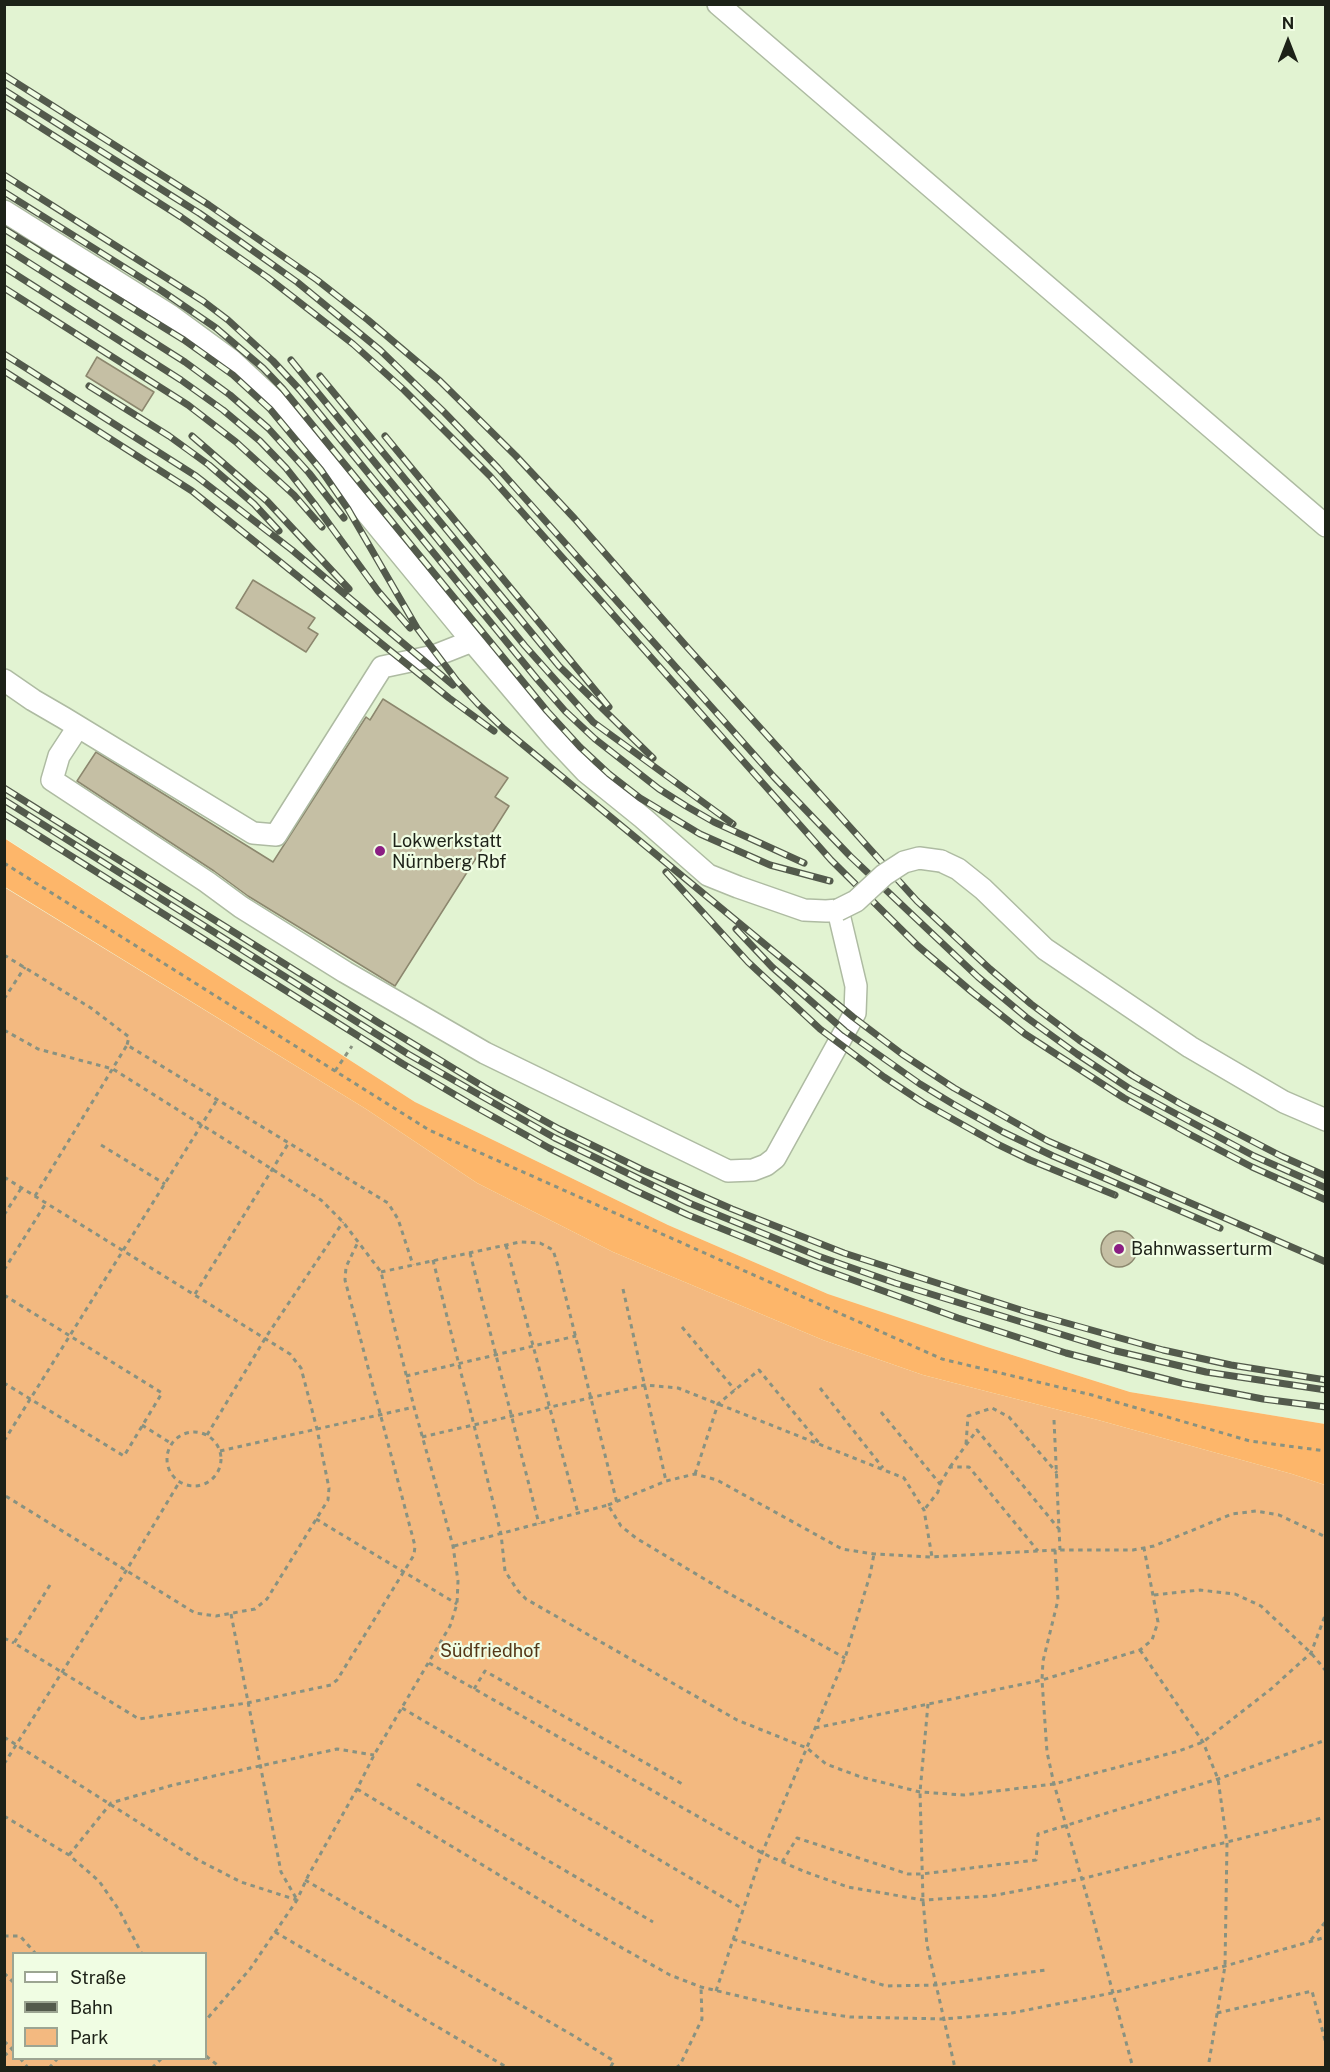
<!DOCTYPE html>
<html>
<head>
<meta charset="utf-8">
<style>
	body { margin:0 }
	#map { position:relative; width:1330px; height:2072px; overflow:hidden; background:#f0fde3; font-family:"Public Sans",sans-serif }
	canvas { display:block }
	.frame { position:absolute; inset:0; border:6px solid #1d2218; pointer-events:none }
	.legend { position:absolute; left:12px; top:1952px; width:195px; height:108px; box-sizing:border-box; background:#f0fde3; border:2px solid #9ca592; margin:0; padding:8px 10px; list-style:none; font-size:18px; color:#1d2218 }
	.legend li { display:flex; align-items:center; gap:12px; height:30px }
	.legend b { width:30px; border:2px solid #9ca592 }
	.north { position:absolute; left:1258px; top:12px; width:60px; height:60px; -webkit-text-stroke:4px #f0fde3; paint-order:stroke; rotate:0deg; font-size:16px; font-weight:700; line-height:24px; text-align:center; color:#1d2218 }
	.north::after { content:''; display:block; margin:auto; width:21px; height:27px; background:#1d2218; clip-path:polygon(50% 0,100% 100%,50% 72%,0 100%) }
</style>
</head>
<body>
<div id="map">
<canvas width="1330" height="2072"></canvas>
<div class="frame"></div>
<ul class="legend">
<li><b style="height:8px;background:#fff"></b>Straße</li>
<li><b style="height:8px;background:#535a4c"></b>Bahn</li>
<li><b style="height:16px;background:#f3b980"></b>Park</li>
</ul>
<div class="north">N</div>
</div>
<script>
const ctx = document.querySelector('canvas').getContext('2d');
ctx.lineJoin = 'round';
function paint(path, color) {
  ctx.fillStyle = color;
  ctx.fill(path, 'evenodd');
}
function shape(rows) {
  const path = new Path2D();
  for (const r of rows) {
    if (r.length === 3) {
      path.moveTo(r[0] + r[2], r[1]);
      path.arc(r[0], r[1], r[2], 0, 2 * Math.PI);
      continue;
    }
    path.moveTo(r[0], r[1]);
    for (let i = 2; i < r.length; i += 2) path.lineTo(r[i], r[i + 1]);
  }
  return path;
}
function trace(path, color, width, dash) {
  ctx.strokeStyle = color;
  ctx.lineWidth = width;
  ctx.lineCap = dash ? 'butt' : 'round';
  ctx.setLineDash(dash || []);
  ctx.stroke(path);
}
function drawText(font, color, halo, rows, align = 'center') {
  ctx.font = font + ' "Public Sans",sans-serif';
  ctx.lineWidth = 4.5;
  ctx.setLineDash([]);
  ctx.textBaseline = 'middle';
  ctx.strokeStyle = halo;
  ctx.fillStyle = color;
  for (const [text, x, y, turn = 0] of rows) {
    ctx.save();
    ctx.translate(x, y);
    ctx.rotate((+turn || 0) * Math.PI / 180);
    ctx.textAlign = isNaN(turn) ? turn : align;
    if (halo) ctx.strokeText(text, 0, 0);
    ctx.fillText(text, 0, 0);
    ctx.restore();
  }
}
const built = shape([
	[4,5,1325,5,1325,1424,1130,1392,987,1347,828,1294,668,1225,415,1102,5,838]
]);
const green = shape([
	[4,887,366,1109,477,1183,613,1252,823,1340,923,1375,1098,1420,1292,1474,1325,1485,1325,2067,5,2067],
	[14,1954,206,1954,206,2058,14,2058]
]);
const forest = shape([
	[4,838,415,1102,668,1225,828,1294,987,1347,1130,1392,1325,1424,1325,1485,1292,1474,1098,1420,923,1375,823,1340,613,1252,477,1183,366,1109,5,887]
]);
const building = shape([
	[97,357,154,392,142,411,86,376,97,357],
	[253,580,315,618,308,628,318,634,306,652,236,608,253,580],
	[383,699,508,778,495,797,509,806,395,986,248,896,214,871,77,781,96,752,273,862,366,717,370,720,383,699],
	[1119,1249,18]
]);
const path = shape([
	[4,863,429,1130,942,1359,1092,1395,1250,1441,1326,1451],
	[4,955,91,1008,129,1037,127,1045],
	[4,999,25,967],
	[4,1030,38,1049,113,1069,321,1200,343,1222,381,1272,414,1407,453,1546,458,1581,457,1604,450,1626,374,1755,357,1789,308,1876,297,1900,250,1969,206,2020],
	[335,1071,352,1046],
	[101,1145,165,1184],
	[4,1177,290,1354,301,1368,317,1429,329,1488,328,1500,267,1599,255,1609,216,1616,195,1613,4,1495],
	[35,1196,127,1045,388,1203,398,1219,413,1265],
	[4,1215,22,1187],
	[506,1245,578,1513],
	[470,1253,539,1524],
	[433,1260,501,1534,505,1571,518,1591,526,1599,737,1720,807,1748,826,1764,861,1777,920,1792,964,1795,1054,1784,1179,1751,1203,1742,1271,1689,1311,1653,1326,1613],
	[4,1270,46,1203],
	[381,1272,520,1242,540,1243,553,1250,558,1266,617,1503],
	[623,1289,666,1481],
	[195,1294,288,1144],
	[4,1295,162,1393,124,1456,4,1383],
	[682,1327,735,1390],
	[406,1376,576,1336],
	[820,1388,883,1468],
	[881,1412,940,1484,938,1492,924,1510],
	[1054,1420,1060,1550],
	[142,1425,172,1444],
	[194,1459,27],
	[207,1435,266,1337,343,1222],
	[422,1437,645,1385,678,1388,904,1478,924,1510,932,1557],
	[4,1441,217,1100],
	[966,1444,968,1416,992,1408,1009,1417,1057,1473],
	[220,1451,414,1407],
	[950,1467,977,1430,1059,1529],
	[695,1474,718,1404,759,1370,819,1443],
	[940,1484,950,1467,969,1467,1038,1551],
	[608,1505,666,1481,695,1474,717,1480,842,1549,874,1554,932,1557,1055,1550,1133,1550,1154,1546,1232,1514,1256,1511,1279,1515,1326,1537],
	[316,1519,457,1604],
	[454,1546,608,1505,621,1526,636,1538,721,1589,845,1658],
	[1055,1550,1058,1600,1043,1661,1042,1680,1047,1752,1054,1784,1090,1907,1133,2068],
	[50,1585,14,1643,139,1719,247,1703,331,1685,337,1680,414,1555,415,1546,345,1280,346,1267,358,1242],
	[1154,1595,1200,1590,1235,1594,1261,1606,1311,1653,1326,1671],
	[231,1614,281,1872,296,1898],
	[4,1638,14,1643],
	[1140,1650,1203,1742,1218,1779,1227,1843,1225,1966,1208,2068],
	[429,1663,762,1853,803,1871,848,1887,923,1900,991,1896,1081,1879,1326,1817],
	[474,1689,485,1671,684,1785],
	[928,1704,920,1792,923,1900,927,1945,955,2068],
	[402,1708,743,1909],
	[815,1728,1042,1680,1140,1650,1152,1640,1158,1622,1144,1548],
	[4,1737,198,1860,241,1882,297,1900],
	[4,1764,126,1571,180,1481],
	[417,1784,653,1922],
	[357,1789,585,1927,670,1975,701,1987,789,2008,850,2017,944,2019,1012,2013,1112,1993,1225,1966,1326,1937],
	[4,1816,69,1855,99,1881,119,1910,142,1954],
	[69,1855,111,1803,173,1785,337,1749,374,1755],
	[782,1862,797,1838,908,1874,922,1874,1036,1860,1038,1834,1218,1779,1326,1740],
	[305,1880,574,2036,614,2061,610,2068],
	[275,1932,508,2068],
	[4,1936,20,1936,36,1954],
	[733,1939,886,1986,936,1985,1046,1970],
	[1311,1940,1326,1921],
	[4,1973,14,1983],
	[716,1991,762,1853,845,1658,870,1575,874,1554],
	[1217,2013,1312,1991,1326,2044],
	[4,2041,14,2051],
	[4,2056,12,2049],
	[206,2056,221,2068],
	[20,2058,28,2068],
	[49,2068,58,2058],
	[152,2068,162,2058],
	[676,2068,680,2065,702,2019,701,1987]
]);
const minor = shape([
	[718,4,1326,526],
	[4,211,171,316,231,360,274,400,472,641],
	[4,680,33,700,64,718,253,833,276,835,382,667,434,656,472,641,554,738,586,772,643,818,708,875,738,887,804,910,826,911,838,910,856,986,855,1013,775,1158,766,1165,753,1170,728,1171,485,1053,345,972,241,907,207,882,52,780,59,756,78,727],
	[941,861,958,869,983,889,1045,949,1190,1047,1284,1102,1326,1120]
]);
const rail = shape([
	[4,75,209,205,317,280,368,320,440,381,516,456,575,519,687,647,917,901,990,969,1031,1004,1079,1040,1133,1076,1181,1104,1281,1156,1326,1176],
	[4,90,199,213,238,240,297,282,380,350,444,412,498,468,774,777,850,856,978,977,1026,1017,1077,1054,1130,1089,1254,1156,1326,1188],
	[4,104,181,217,267,277,353,344,404,390,490,476,831,860,918,946,972,992,1025,1034,1124,1098,1191,1135,1252,1167,1326,1200],
	[4,175,203,301,228,320,273,361,300,390,537,679,565,711,595,739,659,789,686,806,714,822,804,863],
	[4,192,162,291,216,328,263,368,283,389,547,711,580,747,609,774,640,798,700,834,770,865,830,881],
	[4,229,184,340,233,375,270,409,321,470,348,509,417,628,457,681,478,704,504,729,853,1017,902,1054,954,1088,1048,1141,1326,1262],
	[4,247,185,362,230,395,268,428,309,473,344,518],
	[4,267,181,380,223,410,260,441,286,468,316,506,378,591,410,628],
	[4,288,188,405,236,442,294,495,322,527],
	[4,354,196,476,292,550,453,685],
	[291,360,525,646,593,722,733,824],
	[4,371,192,491,449,698,494,731],
	[320,376,559,666,653,758],
	[89,386,169,436,209,465,254,504,279,531],
	[192,436,267,501,349,589],
	[385,436,609,707],
	[4,788,379,1023,484,1087,559,1129,643,1170,732,1209,844,1253,1027,1312,1163,1350,1231,1365,1326,1380],
	[4,800,408,1054,555,1138,689,1203,818,1256,895,1283,1112,1350,1206,1372,1326,1390],
	[4,814,403,1064,474,1106,549,1148,634,1190,688,1215,817,1267,958,1318,1066,1353,1185,1384,1263,1399,1326,1407],
	[666,872,748,962,820,1029,884,1077,922,1102,997,1144,1030,1160,1115,1195],
	[736,929,772,967,845,1031,920,1084,953,1104,1003,1132,1053,1156,1220,1228]
]);
const minorBridge = shape([
	[838,910,856,901,884,875,904,862,919,858,941,861]
]);
const markers = [
	[380,851,6,"#8b1e83"],
	[1119,1249,6,"#8b1e83"]
];
const poiNames = [
	["Lokwerkstatt",392,841],
	["Nürnberg Rbf",392,862],
	["Bahnwasserturm",1131,1249]
];
const parkNames = [
	["Südfriedhof",490,1651]
];
paint(built, '#e2f3d2');
paint(green, '#f3b980');
paint(forest, '#fdb66a');
paint(building, '#c5bfa4');
trace(building, '#8c876e', 1.5);
trace(minor, '#aebba2', 24);
trace(path, '#899280', 3, [4.5, 4.5]);
trace(minor, '#fff', 21);
trace(rail, '#535a4c', 7);
trace(rail, '#f0fde3', 4.5, [14]);
trace(minorBridge, '#aebba2', 24, []);
trace(minorBridge, '#fff', 21);
for (const [x, y, r, color] of markers) {
  const dot = new Path2D();
  dot.arc(x, y, r, 0, 2 * Math.PI);
  ctx.fillStyle = color;
  ctx.fill(dot);
  trace(dot, '#f0fde3', 2);
}
drawText('18px', '#1d2218', '#f0fde3', poiNames, 'left');
drawText('18px', '#543717', '#f0fde3', parkNames);
</script>
</body>
</html>
